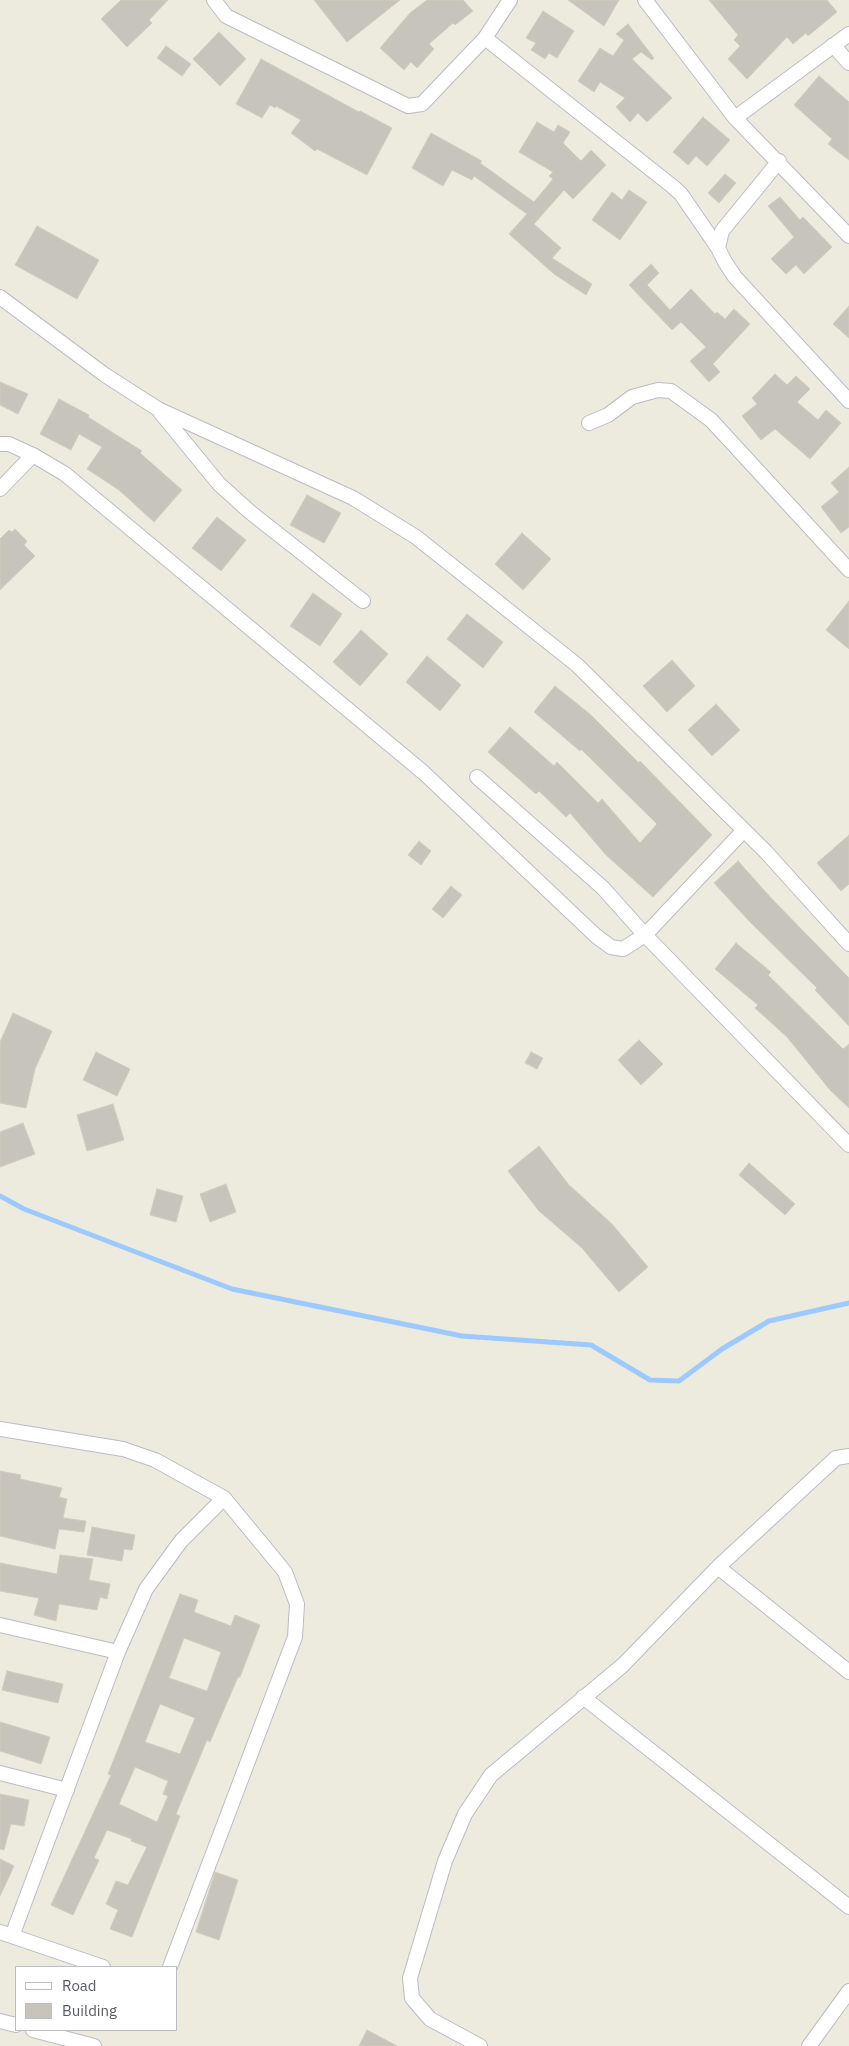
<!DOCTYPE html>
<html>
<head>
<meta charset="utf-8">
<style>
	body { margin:0 }
	#map { position:relative; width:849px; height:2046px; overflow:hidden; background:#edebde; font-family:"IBM Plex Sans",sans-serif }
	canvas { display:block }
	.legend { position:absolute; left:15px; top:1966px; width:162px; height:65px; box-sizing:border-box; background:#fff; border:1px solid #bcbdc0; margin:0; padding:6px 9px; list-style:none; font-size:15px; color:#585b61 }
	.legend li { display:flex; align-items:center; gap:10px; height:25px }
	.legend b { width:25px; border:1px solid #bcbdc0 }
</style>
</head>
<body>
<div id="map">
<canvas width="849" height="2046"></canvas>
<ul class="legend">
<li><b style="height:6px;background:#fff"></b>Road</li>
<li><b style="height:14px;background:#c7c4bb"></b>Building</li>
</ul>
</div>
<script>
const ctx = document.querySelector('canvas').getContext('2d');
ctx.lineJoin = 'round';
function shape(rows) {
  const path = new Path2D();
  for (const r of rows) {
    path.moveTo(r[0], r[1]);
    for (let i = 2; i < r.length; i += 2) path.lineTo(r[i], r[i + 1]);
  }
  return path;
}
function trace(path, color, width, dash) {
  ctx.strokeStyle = color;
  ctx.lineWidth = width;
  ctx.lineCap = dash ? 'butt' : 'round';
  ctx.setLineDash(dash || []);
  ctx.stroke(path);
}
function paint(path, color) {
  ctx.fillStyle = color;
  ctx.fill(path, 'evenodd');
}
const stream = shape([
	[0,1196,24,1209,232,1289,462,1336,591,1345,650,1380,679,1381,722,1349,769,1321,849,1303]
]);
const building = shape([
	[121,0,168,0,149,20,152,23,127,47,101,19,121,0],
	[314,0,400,0,347,42,314,0],
	[427,0,463,0,473,11,455,25,453,23,429,44,434,49,417,68,411,62,404,70,380,48,410,13,427,0],
	[568,0,619,0,604,26,568,0],
	[709,0,827,0,837,12,808,36,806,33,793,44,787,37,747,79,728,59,740,46,734,40,738,35,709,0],
	[543,11,574,31,557,58,549,53,545,59,531,50,536,43,526,38,543,11],
	[628,24,654,58,652,60,641,52,632,59,672,98,647,122,638,113,630,122,616,107,625,98,600,82,594,92,578,81,600,48,613,56,624,40,616,34,628,24],
	[219,32,246,59,220,86,193,59,219,32],
	[166,46,191,64,182,76,157,58,166,46],
	[261,59,359,112,360,111,392,128,367,175,317,149,315,151,291,133,301,120,276,106,275,108,270,105,262,118,236,104,261,59],
	[819,76,849,102,849,160,828,144,832,139,794,105,819,76],
	[703,117,730,140,707,166,696,156,688,165,673,152,703,117],
	[537,122,554,132,558,125,570,132,563,143,581,161,591,150,606,165,573,199,564,190,534,224,561,248,552,258,592,284,586,295,554,274,509,234,527,214,474,176,472,180,452,170,443,186,412,168,431,133,482,161,480,163,534,202,553,179,549,176,553,172,519,152,537,122],
	[725,174,736,183,719,203,708,193,725,174],
	[629,190,647,202,620,240,592,220,612,192,622,200,629,190],
	[780,197,800,220,803,217,832,247,804,274,796,265,786,274,771,259,794,237,768,206,780,197],
	[37,226,99,260,77,299,15,265,37,226],
	[651,264,659,273,647,285,670,310,691,289,715,314,717,312,725,319,734,309,750,324,713,364,720,372,709,382,690,361,706,347,681,322,672,330,629,285,651,264],
	[849,306,849,338,833,324,849,306],
	[775,374,787,385,796,376,810,389,797,402,818,420,826,410,841,423,810,459,775,429,761,440,742,416,757,404,752,398,775,374],
	[0,382,28,394,18,414,0,405,0,382],
	[59,399,89,415,88,417,142,451,140,453,182,490,154,522,119,490,87,469,102,447,79,434,71,450,40,434,59,399],
	[849,467,849,527,841,533,821,507,839,492,831,483,849,467],
	[307,495,341,513,324,543,290,525,307,495],
	[217,517,246,540,221,571,192,548,217,517],
	[15,529,27,541,24,545,35,556,0,590,0,539,9,530,12,532,15,529],
	[522,533,551,559,523,590,495,564,522,533],
	[313,593,342,614,320,646,290,626,313,593],
	[849,601,849,649,826,630,849,601],
	[467,614,503,642,483,668,447,639,467,614],
	[361,630,388,654,360,686,333,662,361,630],
	[427,656,461,685,440,711,406,682,427,656],
	[672,660,695,686,667,712,643,686,672,660],
	[555,686,591,715,639,763,640,761,712,835,653,897,606,855,570,813,566,817,539,791,536,794,488,752,510,727,554,766,557,762,598,803,602,799,640,843,657,824,581,749,580,751,534,712,555,686],
	[716,704,740,730,712,756,688,730,716,704],
	[849,835,849,884,841,891,817,863,849,835],
	[419,841,431,851,421,865,408,855,419,841],
	[738,861,772,899,849,978,849,1026,815,990,817,988,750,922,714,883,738,861],
	[451,886,462,895,443,918,432,909,451,886],
	[736,943,771,972,768,975,843,1049,849,1044,849,1108,830,1090,787,1037,755,1008,758,1005,715,969,736,943],
	[13,1013,52,1031,35,1069,26,1108,0,1103,0,1042,13,1013],
	[639,1040,663,1064,641,1085,618,1060,639,1040],
	[96,1052,130,1069,117,1096,83,1080,96,1052],
	[531,1052,543,1058,537,1069,525,1063,531,1052],
	[113,1104,124,1140,87,1151,77,1115,113,1104],
	[23,1123,35,1154,0,1167,0,1132,23,1123],
	[539,1146,569,1185,612,1224,648,1267,619,1292,582,1248,539,1211,508,1171,539,1146],
	[749,1163,795,1204,785,1215,739,1175,749,1163],
	[226,1184,236,1212,210,1222,200,1194,226,1184],
	[157,1189,183,1196,176,1222,150,1215,157,1189],
	[0,1471,21,1475,20,1479,62,1488,59,1497,67,1499,63,1518,86,1521,84,1532,59,1529,55,1549,0,1536,0,1471],
	[92,1527,135,1535,132,1550,124,1549,122,1561,87,1555,92,1527],
	[60,1555,93,1559,89,1580,110,1584,107,1599,100,1597,97,1610,59,1604,56,1621,34,1615,39,1598,0,1591,0,1563,57,1574,60,1555],
	[180,1594,198,1600,194,1612,231,1626,235,1615,260,1625,240,1677,238,1677,210,1742,207,1740,176,1814,180,1816,132,1937,110,1929,118,1910,106,1904,116,1881,128,1885,147,1847,131,1841,132,1839,107,1830,94,1858,99,1860,73,1915,51,1905,111,1775,108,1774,180,1594],
	[184,1638,221,1652,207,1691,169,1678,184,1638],
	[160,1704,195,1718,180,1754,145,1742,160,1704],
	[135,1767,168,1781,163,1794,168,1796,157,1822,119,1804,135,1767],
	[7,1671,63,1684,58,1703,2,1690,7,1671],
	[0,1722,50,1737,41,1764,0,1751,0,1722],
	[0,1794,29,1800,24,1826,11,1824,4,1850,0,1849,0,1794],
	[0,1859,14,1866,0,1896,0,1859],
	[215,1872,238,1880,219,1940,196,1932,215,1872],
	[367,2030,397,2046,359,2046,367,2030]
]);
const street = shape([
	[214,0,226,16,408,106,422,104,485,38,510,0],
	[645,0,735,118,849,236],
	[485,38,672,186,681,194,718,248],
	[833,45,849,63],
	[735,118,849,34],
	[779,161,722,231,718,248,725,262,735,277,849,401],
	[0,297,105,375,158,409,353,498,416,537,577,665,766,852,849,944],
	[160,412,219,484,250,512,363,601],
	[589,423,608,415,632,397,658,390,671,391,711,420,849,570],
	[0,444,9,444,33,455,65,474,424,773,596,936,611,947,623,949,645,935,849,1145],
	[0,489,33,455],
	[477,777,603,888,645,935,744,830],
	[0,1429,123,1449,155,1460,224,1498,285,1572,297,1604,295,1637,170,1967],
	[718,1567,849,1672],
	[0,1625,118,1652],
	[583,1697,849,1907],
	[0,1773,67,1790],
	[0,1932,103,1967],
	[12,1936,118,1652,146,1589,181,1541,224,1498],
	[0,2021,16,2025],
	[33,2030,94,2046],
	[480,2046,430,2019,412,1998,410,1978,445,1861,465,1814,491,1775,623,1665,718,1567,836,1458,849,1456],
	[809,2046,849,1991]
]);
trace(stream, '#9ccaff', 5);
paint(building, '#c7c4bb');
trace(building, '#d1cdbc', 1);
trace(street, '#babcc2', 16);
trace(street, '#fff', 14);
</script>
</body>
</html>
